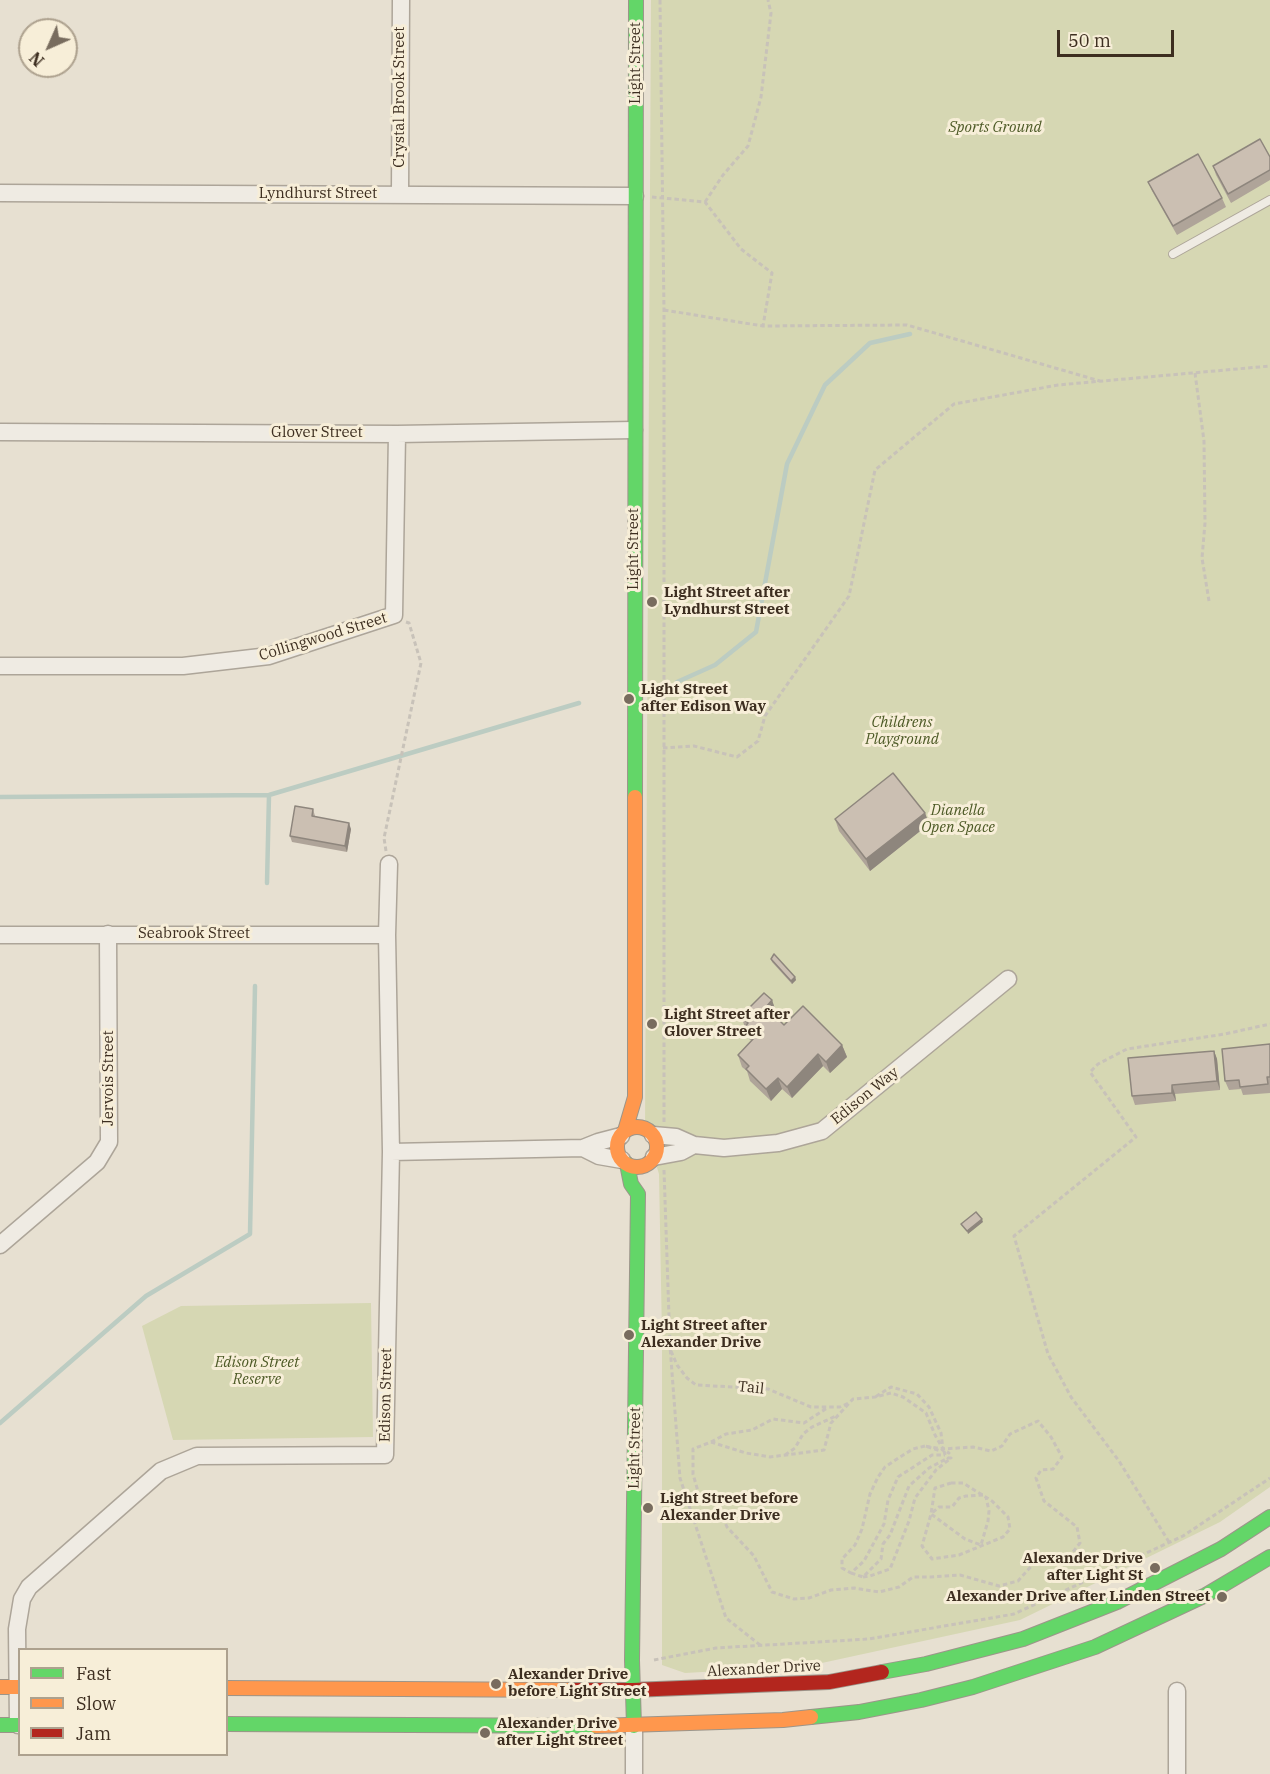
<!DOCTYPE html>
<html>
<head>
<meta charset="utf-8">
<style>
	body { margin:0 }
	#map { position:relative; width:1270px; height:1774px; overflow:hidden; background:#e7e0d1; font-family:"IBM Plex Serif",serif }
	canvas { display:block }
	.legend { position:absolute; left:18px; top:1648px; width:210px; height:108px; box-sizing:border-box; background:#f7eed8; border:2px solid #ada18e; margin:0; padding:8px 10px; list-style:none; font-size:18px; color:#3d2e20 }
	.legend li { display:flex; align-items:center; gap:12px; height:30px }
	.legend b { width:30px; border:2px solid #ada18e }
	.north { position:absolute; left:18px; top:18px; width:60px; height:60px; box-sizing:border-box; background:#f7eed8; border:2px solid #ada18e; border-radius:50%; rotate:225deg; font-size:16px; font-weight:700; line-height:24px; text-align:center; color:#3d2e20 }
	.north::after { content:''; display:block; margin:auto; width:21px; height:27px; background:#786c5e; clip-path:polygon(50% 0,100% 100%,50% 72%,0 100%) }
	.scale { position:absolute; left:1057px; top:30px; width:117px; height:27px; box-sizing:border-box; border:3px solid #3d2e20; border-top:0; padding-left:8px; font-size:18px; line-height:21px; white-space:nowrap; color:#3d2e20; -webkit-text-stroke:4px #f7eed8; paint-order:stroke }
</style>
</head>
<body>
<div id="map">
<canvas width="1270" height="1774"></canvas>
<ul class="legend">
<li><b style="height:8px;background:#63d668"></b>Fast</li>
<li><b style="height:8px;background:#ff974d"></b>Slow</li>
<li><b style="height:8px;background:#b3261e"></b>Jam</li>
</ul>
<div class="north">N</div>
<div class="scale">50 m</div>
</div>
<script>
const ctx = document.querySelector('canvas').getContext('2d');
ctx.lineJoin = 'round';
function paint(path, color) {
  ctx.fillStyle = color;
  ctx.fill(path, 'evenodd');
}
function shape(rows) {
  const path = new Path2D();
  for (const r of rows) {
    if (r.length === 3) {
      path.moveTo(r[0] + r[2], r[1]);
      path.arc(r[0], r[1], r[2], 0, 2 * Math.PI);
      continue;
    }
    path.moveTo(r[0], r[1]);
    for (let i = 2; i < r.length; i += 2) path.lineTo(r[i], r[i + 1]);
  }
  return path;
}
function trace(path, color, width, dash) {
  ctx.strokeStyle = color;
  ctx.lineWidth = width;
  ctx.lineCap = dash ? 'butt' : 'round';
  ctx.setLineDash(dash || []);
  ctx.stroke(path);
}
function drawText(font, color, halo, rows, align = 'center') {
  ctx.font = font + ' "IBM Plex Serif",serif';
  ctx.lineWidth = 6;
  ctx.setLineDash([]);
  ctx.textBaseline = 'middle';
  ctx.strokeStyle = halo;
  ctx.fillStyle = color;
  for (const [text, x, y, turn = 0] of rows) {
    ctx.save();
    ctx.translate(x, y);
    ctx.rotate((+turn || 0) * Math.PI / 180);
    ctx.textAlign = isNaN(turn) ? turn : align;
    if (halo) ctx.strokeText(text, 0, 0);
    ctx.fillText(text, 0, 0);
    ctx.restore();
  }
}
const green = shape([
	[651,0,1270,0,1270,1487,1220,1522,1020,1620,808,1666,685,1673,662,1665,662,1336,659,1174,645,1128],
	[371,1303,373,1437,173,1440,142,1326,181,1306]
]);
const stream = shape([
	[677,682,715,665,756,632,787,464,825,385,870,343,910,334],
	[0,797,269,795,579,703],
	[267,883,269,795],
	[0,1423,146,1296,250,1234,255,986]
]);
const path = shape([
	[660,0,664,310,664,1122],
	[652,197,705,202,741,249,772,273,763,326],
	[705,202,723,175,748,146,761,97,771,13,768,0],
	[664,310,763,326,907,325,1100,381],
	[1195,373,1204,441,1205,523,1202,558,1209,601],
	[663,748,694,746,737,757,758,741,765,716,849,596,875,470,954,404,1058,385,1270,366],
	[386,851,384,838,421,663,409,623,406,622],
	[664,1170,670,1346,680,1478,726,1618,760,1645],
	[671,1351,677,1365,687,1378,696,1385,768,1389,811,1407,840,1407,849,1403],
	[711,1442,726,1434,752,1430,773,1419,804,1423,827,1408],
	[925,1446,913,1449,900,1457,885,1467,878,1477,870,1494,862,1529,855,1545,842,1559,842,1568,851,1573,864,1561,884,1524,888,1500,898,1477,932,1455,945,1455],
	[785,1455,795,1448,803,1434,812,1427,838,1415],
	[951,1483,963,1483,992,1501,1008,1517,1010,1529,1003,1537,959,1555,932,1559,922,1546,931,1514,935,1488,951,1483],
	[983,1495,966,1496,959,1498,952,1507,939,1507,931,1514,965,1539,981,1545,988,1521,989,1511,986,1497],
	[1169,1542,1119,1461,1071,1397,1048,1354,1014,1236,1136,1137,1090,1072,1098,1064,1127,1049,1225,1034,1270,1024],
	[851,1573,863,1577,881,1559,883,1544,890,1535,909,1486,929,1468,948,1458],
	[863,1577,870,1576,890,1569,909,1521,915,1498,936,1470,951,1458,948,1458,945,1455,944,1451,949,1453,943,1449,935,1435,926,1413,903,1397,891,1393,875,1397,853,1399,831,1423,824,1450,770,1457,746,1453,711,1442,693,1449,693,1474,699,1495,717,1504,727,1527,754,1556,772,1592,794,1599,809,1598,831,1590,854,1588,879,1592,899,1587,913,1577,931,1577,960,1575,999,1586,1018,1581,1035,1562,1068,1558,1080,1543,1077,1527,1044,1501,1036,1478,1041,1470,1053,1469,1062,1457,1051,1437,1038,1421,1010,1434,1002,1446,991,1451,973,1447,943,1449,941,1451,925,1446,943,1449,941,1433,929,1407,917,1394,891,1387,875,1397],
	[654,1660,716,1648,869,1639,1014,1614,1183,1536,1270,1478]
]);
const lane = shape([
	[1173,254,1270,200]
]);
const street = shape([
	[0,193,635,196],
	[400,194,401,0],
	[0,432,397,434,634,430],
	[0,666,183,666,269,656,394,615,397,434],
	[0,935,387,935],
	[653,1135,676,1137,694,1145,724,1148,778,1143,822,1131,1008,979],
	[583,1148,599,1156,622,1160],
	[391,1152,583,1148,598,1142,621,1136],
	[654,1157,681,1152,694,1145],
	[0,1245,97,1162,109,1142,108,934],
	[18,1725,17,1629,22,1599,29,1587,161,1471,197,1456,385,1455,391,1152,387,935,389,864],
	[634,1726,634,1774],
	[1177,1774,1177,1691]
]);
const fast = shape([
	[635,797,636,0],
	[627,1164,631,1184,638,1194,632,1660,634,1726],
	[882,1672,926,1664,1023,1639,1117,1602,1221,1549,1270,1517],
	[811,1717,859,1712,921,1700,973,1687,1095,1647,1206,1595,1270,1557],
	[226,1724,596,1726],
	[0,1725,20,1725]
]);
const slow = shape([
	[637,1147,20],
	[625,1131,635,1097,635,797],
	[0,1687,20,1687],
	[226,1688,574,1690],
	[596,1726,783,1720,811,1717]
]);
const jam = shape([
	[574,1690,632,1690,829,1682,882,1672]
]);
const wall = shape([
	[1270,157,1270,180,1231,203,1216,175,1213,166],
	[1148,182,1222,198,1226,207,1177,235,1152,191],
	[313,809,315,816,351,829,347,852,292,842,290,836],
	[925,813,929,824,870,871,839,831,835,819],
	[771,959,795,977,796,980,792,984,772,962],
	[772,1000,776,1012,774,1014,784,1025,842,1045,847,1057,830,1073,823,1066,792,1098,782,1089,771,1101,750,1081,747,1071,742,1067,738,1055,752,1041,749,1039,741,1016],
	[1270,1044,1270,1093,1243,1095,1241,1089,1229,1090,1225,1081],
	[1214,1051,1217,1059,1220,1090,1175,1094,1176,1101,1135,1105,1132,1096]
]);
const shadedWall = shape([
	[925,813,929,824,870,871,866,859],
	[349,823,351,829,347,852,345,846],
	[795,977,796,980,792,984,791,981],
	[772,1000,776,1012,770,1018,766,1007],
	[842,1045,847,1057,830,1073,826,1062],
	[1214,1051,1217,1059,1220,1090,1217,1081],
	[818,1054,823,1066,792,1098,787,1087],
	[778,1078,782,1089,771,1101,766,1089],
	[1172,1085,1175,1094,1176,1101,1172,1093],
	[982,1219,983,1222,968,1234,967,1231]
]);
const building = shape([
	[1260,139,1270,157,1270,170,1228,194,1213,166,1260,139],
	[1198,154,1222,198,1173,226,1148,182,1198,154],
	[893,773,925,813,866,859,835,819,893,773],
	[295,806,313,809,312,816,349,823,345,846,290,836,295,806],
	[774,954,795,977,791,981,771,959,774,954],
	[764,993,772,1000,766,1007,784,1025,803,1006,842,1045,826,1062,818,1054,787,1087,778,1078,766,1089,746,1069,749,1066,738,1055,755,1037,745,1027,748,1023,741,1016,764,993],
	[1270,1044,1270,1077,1267,1077,1268,1084,1240,1087,1239,1080,1225,1081,1222,1049,1270,1044],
	[1214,1051,1217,1081,1172,1085,1172,1093,1132,1096,1128,1058,1214,1051],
	[976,1212,982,1219,967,1231,961,1224,976,1212]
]);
const markers = [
	[652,602,6,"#786c5e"],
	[629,699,6,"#786c5e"],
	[652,1024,6,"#786c5e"],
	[629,1335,6,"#786c5e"],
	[648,1508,6,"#786c5e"],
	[1155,1568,6,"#786c5e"],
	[1222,1597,6,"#786c5e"],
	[496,1684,6,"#786c5e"],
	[485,1733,6,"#786c5e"]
];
const streetNames = [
	["Light Street",636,63,-90],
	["Crystal Brook Street",400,97,-90],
	["Lyndhurst Street",318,194],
	["Glover Street",317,433],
	["Light Street",634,549,-90],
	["Collingwood Street",323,637,-17],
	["Seabrook Street",194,934],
	["Jervois Street",109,1078,-90],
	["Edison Way",865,1096,-39],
	["Tail",751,1388,6],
	["Edison Street",386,1395,-89],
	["Light Street",635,1448,-89],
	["Alexander Drive",764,1669,-3]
];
const parkNames = [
	["Sports Ground",995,128],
	["Childrens",902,723],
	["Playground",902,740],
	["Dianella",958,811],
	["Open Space",958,828],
	["Edison Street",257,1363],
	["Reserve",257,1380]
];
const poiNames = [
	["Light Street after",664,593],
	["Lyndhurst Street",664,610],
	["Light Street",641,690],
	["after Edison Way",641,707],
	["Light Street after",664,1015],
	["Glover Street",664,1032],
	["Light Street after",641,1326],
	["Alexander Drive",641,1343],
	["Light Street before",660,1499],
	["Alexander Drive",660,1516],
	["Alexander Drive",1143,1559,"right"],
	["after Light St",1143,1576,"right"],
	["Alexander Drive after Linden Street",1210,1597,"right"],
	["Alexander Drive",508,1675],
	["before Light Street",508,1692],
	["Alexander Drive",497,1724],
	["after Light Street",497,1741]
];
paint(green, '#d6d7b3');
trace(stream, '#bcccc2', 4.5);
trace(lane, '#ada599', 10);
trace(street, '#ada599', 19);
trace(fast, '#9c958a', 16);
trace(slow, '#9c958a', 16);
trace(jam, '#9c958a', 16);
trace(path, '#c8c2b9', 3, [4.5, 3]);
trace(lane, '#efebe3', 8);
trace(street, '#efebe3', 16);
trace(fast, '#63d668', 14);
trace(slow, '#ff974d', 14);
trace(jam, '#b3261e', 14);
paint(wall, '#afa499');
paint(shadedWall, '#8e867d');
paint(building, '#cbbfb2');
trace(building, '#8e867d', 1.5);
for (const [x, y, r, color] of markers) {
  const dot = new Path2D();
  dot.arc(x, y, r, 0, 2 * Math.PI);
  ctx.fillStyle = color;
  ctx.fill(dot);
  trace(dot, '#f7eed8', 2);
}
drawText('15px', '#3d2e20', '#f7eed8', streetNames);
drawText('italic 15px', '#4d5a26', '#f7eed8', parkNames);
drawText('bold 15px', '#3d2e20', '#f7eed8', poiNames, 'left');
</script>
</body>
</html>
